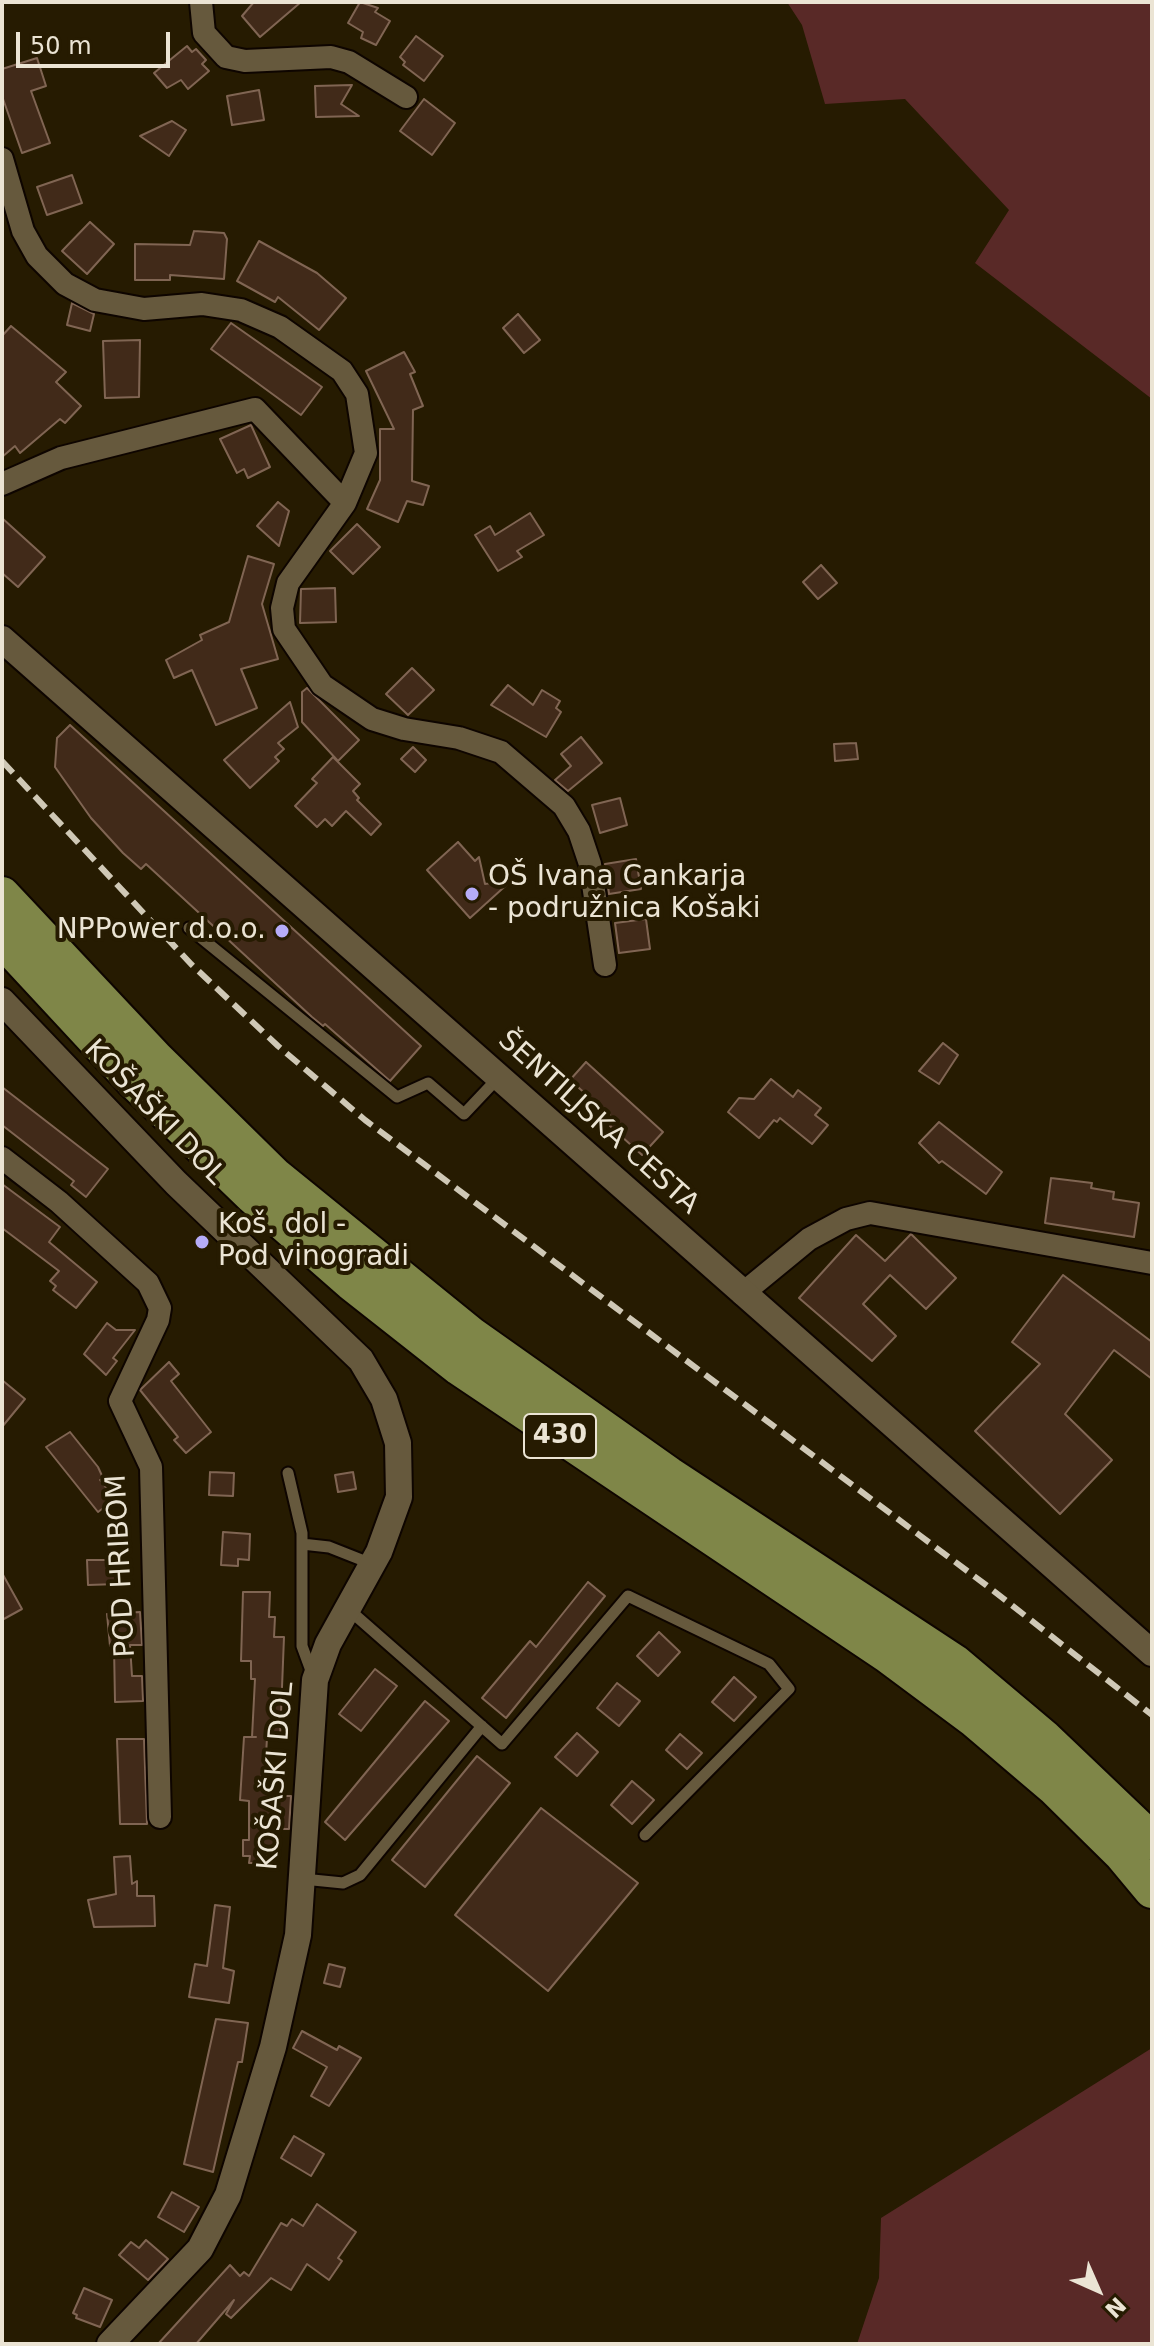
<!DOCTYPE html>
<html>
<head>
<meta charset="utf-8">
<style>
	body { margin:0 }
	#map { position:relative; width:1154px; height:2346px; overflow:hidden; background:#261b01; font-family:"DejaVu Sans",sans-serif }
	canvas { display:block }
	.frame { position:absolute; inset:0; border:4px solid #ebe4d4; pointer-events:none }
	.north { position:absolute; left:1058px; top:2250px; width:80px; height:80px; -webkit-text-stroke:6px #261b01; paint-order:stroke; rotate:135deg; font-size:22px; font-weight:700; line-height:32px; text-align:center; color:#ebe4d4 }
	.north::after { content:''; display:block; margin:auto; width:28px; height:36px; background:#ebe4d4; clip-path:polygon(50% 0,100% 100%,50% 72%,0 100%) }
	.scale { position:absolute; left:16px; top:32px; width:154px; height:36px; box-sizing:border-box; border:4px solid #ebe4d4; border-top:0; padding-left:10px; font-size:24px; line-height:28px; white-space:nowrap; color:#ebe4d4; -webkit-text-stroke:6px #261b01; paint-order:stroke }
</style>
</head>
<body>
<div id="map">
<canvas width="1154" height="2346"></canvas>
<div class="frame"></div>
<div class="north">N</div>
<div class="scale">50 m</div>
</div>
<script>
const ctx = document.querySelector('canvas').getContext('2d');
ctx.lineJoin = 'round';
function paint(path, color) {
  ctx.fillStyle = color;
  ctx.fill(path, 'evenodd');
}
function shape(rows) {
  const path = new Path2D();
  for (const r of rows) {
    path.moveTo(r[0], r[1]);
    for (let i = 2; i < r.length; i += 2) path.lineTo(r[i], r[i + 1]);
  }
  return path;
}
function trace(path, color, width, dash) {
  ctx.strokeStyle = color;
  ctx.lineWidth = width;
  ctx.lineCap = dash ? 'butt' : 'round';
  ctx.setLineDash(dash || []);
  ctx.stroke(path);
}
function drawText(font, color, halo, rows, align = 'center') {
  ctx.font = font + ' "DejaVu Sans",sans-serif';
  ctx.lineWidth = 8;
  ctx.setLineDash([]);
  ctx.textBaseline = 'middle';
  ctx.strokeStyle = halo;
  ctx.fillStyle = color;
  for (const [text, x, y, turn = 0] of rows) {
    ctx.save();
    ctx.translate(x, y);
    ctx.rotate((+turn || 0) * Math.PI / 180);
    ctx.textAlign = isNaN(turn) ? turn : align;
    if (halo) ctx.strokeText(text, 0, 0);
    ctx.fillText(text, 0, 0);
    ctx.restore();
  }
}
const green = shape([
	[787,2,1152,2,1152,399,975,263,1009,210,905,99,825,104,802,25],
	[1152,2048,1152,2344,857,2344,879,2278,881,2218]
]);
const building = shape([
	[254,2,301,2,260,37,242,16,254,2],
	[360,2,378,8,375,12,390,21,376,45,361,38,363,32,348,23,360,2],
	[416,36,443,56,424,81,403,65,405,62,400,57,416,36],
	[187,46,192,52,196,49,206,60,202,64,209,71,188,89,181,80,167,88,154,73,187,46],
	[37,58,46,86,31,91,50,143,22,153,2,96,2,69,37,58],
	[352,85,341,104,359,116,316,117,315,86,352,85],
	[259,90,264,120,232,125,227,96,259,90],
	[424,99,455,123,432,155,400,131,424,99],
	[172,121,186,130,169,156,140,136,172,121],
	[72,175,82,203,47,215,37,187,72,175],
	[90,222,114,244,87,274,62,251,90,222],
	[194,231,224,233,227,239,224,279,170,275,170,280,135,280,135,244,190,245,194,231],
	[259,241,317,273,346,298,319,330,278,297,275,302,237,281,259,241],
	[72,303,94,314,90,331,67,325,72,303],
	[518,314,540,340,524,353,503,328,518,314],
	[231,323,322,387,301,415,211,349,231,323],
	[11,326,66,372,56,382,81,406,65,423,60,419,20,453,15,446,2,457,2,336,11,326],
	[140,340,139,397,105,398,103,341,140,340],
	[404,352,415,372,410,374,423,406,413,410,412,481,429,486,423,505,407,501,398,522,367,509,380,480,380,429,394,429,366,371,404,352],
	[251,425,270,467,248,478,244,469,237,473,220,439,251,425],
	[278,502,289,511,279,546,257,526,278,502],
	[530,513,544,535,517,551,522,557,498,571,475,535,490,526,495,535,530,513],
	[2,518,45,557,18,587,2,573,2,518],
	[357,524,380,547,353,574,330,551,357,524],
	[248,556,274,564,262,604,278,659,241,669,257,708,216,725,192,670,174,678,166,660,202,640,200,635,229,622,248,556],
	[821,565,837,583,818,599,803,582,821,565],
	[335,588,336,622,300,623,301,589,335,588],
	[412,668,434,690,408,715,386,694,412,668],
	[508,685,533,705,542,690,560,701,556,708,561,712,546,737,491,705,508,685],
	[307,688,359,740,338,761,302,722,302,692,307,688],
	[290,702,298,727,278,743,284,749,275,757,279,761,250,788,224,760,290,702],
	[70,725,421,1046,390,1081,325,1024,323,1026,312,1017,146,864,141,869,123,853,91,818,55,767,57,738,70,725],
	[581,737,602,763,568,791,555,780,571,766,561,754,581,737],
	[856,743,858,759,835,761,834,744,856,743],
	[413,747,426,760,415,772,401,759,413,747],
	[333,757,360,784,353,791,359,798,357,800,381,824,371,835,346,811,332,826,325,819,317,827,295,806,317,783,312,779,333,757],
	[620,798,627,825,600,833,592,805,620,798],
	[458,842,475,861,479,857,485,884,512,880,470,918,427,870,458,842],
	[636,859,641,889,609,894,605,864,636,859],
	[646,919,650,949,619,953,615,923,646,919],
	[943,1043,958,1055,939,1084,919,1071,943,1043],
	[586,1062,663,1132,642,1155,610,1126,615,1120,570,1080,586,1062],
	[771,1079,793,1097,798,1090,821,1108,815,1115,828,1125,812,1144,780,1118,777,1122,774,1120,759,1138,728,1112,739,1098,754,1099,771,1079],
	[2,1087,108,1169,86,1197,71,1185,74,1181,2,1125,2,1087],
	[939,1122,1002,1172,986,1194,942,1161,939,1163,919,1143,939,1122],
	[1051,1178,1092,1183,1091,1188,1114,1192,1113,1199,1139,1203,1134,1237,1045,1223,1051,1178],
	[2,1184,60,1227,49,1242,97,1282,76,1308,53,1290,56,1286,50,1281,59,1271,2,1228,2,1184],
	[911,1234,956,1278,926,1309,890,1275,863,1304,896,1336,872,1361,799,1298,856,1235,885,1261,911,1234],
	[1063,1275,1152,1342,1152,1379,1114,1350,1065,1414,1112,1460,1060,1514,975,1431,1040,1364,1012,1342,1063,1275],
	[107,1323,116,1330,135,1330,113,1358,117,1361,106,1375,84,1354,107,1323],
	[169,1362,179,1374,171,1381,211,1432,186,1453,174,1440,178,1437,140,1390,169,1362],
	[2,1380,25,1399,2,1427,2,1380],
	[70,1432,98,1467,103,1478,100,1480,115,1499,98,1512,46,1447,70,1432],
	[210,1472,234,1473,233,1496,209,1495,210,1472],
	[353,1472,356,1489,338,1492,335,1475,353,1472],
	[223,1532,250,1534,249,1560,238,1559,238,1566,221,1565,223,1532],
	[87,1560,118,1560,118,1584,88,1585,87,1560],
	[2,1573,22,1609,2,1620,2,1573],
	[588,1582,605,1596,506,1718,482,1698,530,1641,536,1647,588,1582],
	[243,1592,270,1592,269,1617,275,1617,274,1637,284,1637,280,1738,267,1738,265,1772,278,1772,277,1796,291,1796,289,1829,274,1829,274,1863,249,1863,250,1856,243,1856,243,1840,249,1840,249,1801,240,1800,244,1737,256,1737,252,1737,255,1679,251,1679,251,1661,241,1661,243,1592],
	[140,1612,142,1645,130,1645,132,1676,142,1676,143,1701,115,1702,114,1646,110,1646,107,1614,140,1612],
	[659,1632,680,1652,658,1676,637,1656,659,1632],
	[375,1669,397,1686,361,1731,339,1714,375,1669],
	[734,1677,756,1697,734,1721,712,1702,734,1677],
	[617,1683,640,1701,619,1726,597,1708,617,1683],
	[425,1701,449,1721,345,1840,325,1822,425,1701],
	[577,1733,598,1752,577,1776,555,1757,577,1733],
	[680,1734,702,1753,687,1769,666,1750,680,1734],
	[117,1739,144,1739,147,1824,120,1824,117,1739],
	[477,1756,510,1783,425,1887,392,1860,477,1756],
	[632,1781,654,1800,632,1824,611,1805,632,1781],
	[541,1808,638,1883,548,1991,455,1915,541,1808],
	[130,1856,132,1884,137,1881,137,1896,154,1896,155,1926,94,1927,88,1900,116,1894,114,1857,130,1856],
	[215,1905,230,1907,223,1968,234,1971,229,2003,189,1997,195,1964,207,1966,215,1905],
	[329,1964,345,1968,340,1987,324,1983,329,1964],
	[216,2019,248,2023,242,2062,238,2062,213,2172,184,2164,216,2019],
	[302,2031,337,2050,339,2046,361,2058,329,2106,311,2096,327,2067,293,2048,302,2031],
	[294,2136,324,2154,311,2176,281,2158,294,2136],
	[172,2192,199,2207,184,2232,158,2217,172,2192],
	[317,2204,356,2232,338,2258,342,2261,329,2280,307,2264,291,2290,271,2278,231,2318,226,2314,234,2300,196,2344,158,2344,230,2265,240,2276,244,2272,249,2276,281,2223,287,2226,292,2219,303,2226,317,2204],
	[146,2240,168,2259,148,2280,119,2255,131,2242,139,2248,146,2240],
	[84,2288,112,2300,100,2327,76,2318,77,2315,73,2313,84,2288]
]);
const service = shape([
	[189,928,397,1097,428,1083,464,1114,498,1078],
	[288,1473,302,1533,302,1646,313,1676],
	[302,1544,329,1547,372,1564],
	[347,1608,502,1744,628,1596,769,1664,789,1689,645,1835],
	[303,1879,343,1883,360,1875,482,1726]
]);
const minor = shape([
	[201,2,204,33,226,57,245,61,331,57,349,62,406,97],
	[2,159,23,231,37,256,65,284,95,300,144,309,202,304,241,310,280,327,342,371,357,394,366,453,345,503,288,583,282,608,284,629,322,685,372,719,404,729,459,738,501,752,564,806,579,831,590,864,605,965],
	[2,484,61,458,255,409,345,503],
	[2,1158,59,1202,148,1283,160,1308,158,1320,120,1401,151,1467,160,1817],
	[742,1294,809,1239,846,1219,870,1213,1152,1263]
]);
const tertiary = shape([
	[2,639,1152,1653],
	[2,1001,176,1183,361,1360,384,1399,398,1443,399,1497,379,1552,328,1644,315,1680,298,1935,273,2047,228,2195,200,2249,110,2344]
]);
const trunk = shape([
	[2,895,155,1058,275,1176,471,1335,669,1475,955,1663,1044,1738,1152,1841],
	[2,939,132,1079,253,1196,351,1282,459,1367,888,1655,974,1719,1054,1787,1122,1854,1152,1890]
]);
const rail = shape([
	[2,761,191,964,278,1046,365,1120,986,1585,1152,1715]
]);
const markers = [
	[472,894,8,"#b6acf8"],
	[282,931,8,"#b6acf8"],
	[202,1242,8,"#b6acf8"]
];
const shields = [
	[560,1436,72]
];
const shieldNames = [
	["430",560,1436]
];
const poiNames = [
	["OŠ Ivana Cankarja",488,878],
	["- podružnica Košaki",488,910],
	["NPPower d.o.o.",266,931,"right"],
	["Koš. dol -",218,1226],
	["Pod vinogradi",218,1258]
];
const streetNames = [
	["KOŠAŠKI DOL",154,1113,46],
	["ŠENTILJSKA CESTA",598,1123,42],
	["POD HRIBOM",122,1566,-93],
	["KOŠAŠKI DOL",277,1776,-85]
];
paint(green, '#592927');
paint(building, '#412a19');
trace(building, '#806553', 2);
trace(service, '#0e0500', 15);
trace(minor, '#0e0500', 26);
trace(tertiary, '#0e0500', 30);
trace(trunk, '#0e0500', 40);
trace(service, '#66593d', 11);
trace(minor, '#66593d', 22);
trace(tertiary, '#66593d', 26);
trace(trunk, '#7f8648', 36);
trace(rail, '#cfc8b6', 6, [16, 8]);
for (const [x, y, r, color] of markers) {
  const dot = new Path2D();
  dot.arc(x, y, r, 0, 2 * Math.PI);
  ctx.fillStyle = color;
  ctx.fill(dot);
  trace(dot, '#261b01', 3);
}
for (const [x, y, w] of shields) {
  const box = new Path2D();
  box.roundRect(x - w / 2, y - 22, w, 44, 6);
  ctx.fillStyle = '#261b01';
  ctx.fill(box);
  trace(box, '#ebe4d4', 2);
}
drawText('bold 26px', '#ebe4d4', null, shieldNames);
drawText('28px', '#ebe4d4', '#261b01', poiNames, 'left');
drawText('28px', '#ebe4d4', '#261b01', streetNames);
</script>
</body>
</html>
